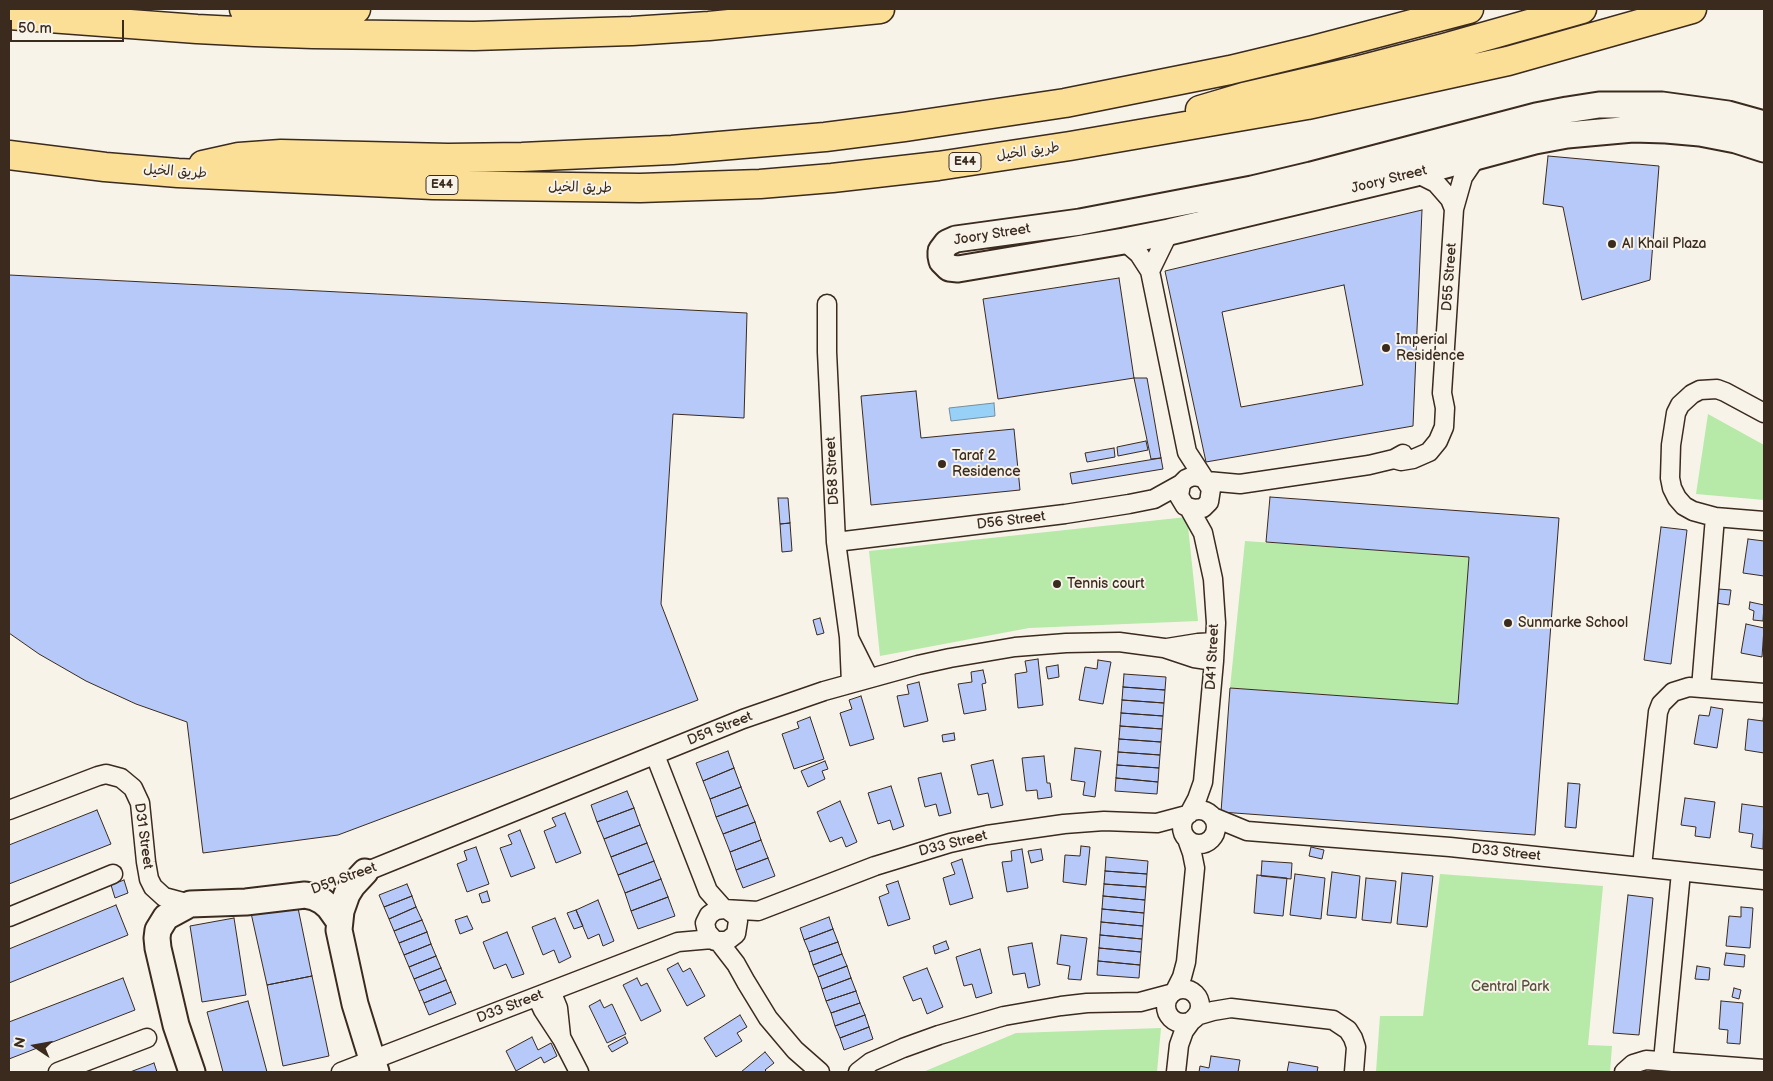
<!DOCTYPE html>
<html>
<head>
<meta charset="utf-8">
<style>
	body { margin:0 }
	#map { position:relative; width:1773px; height:1081px; overflow:hidden; background:#f7f3e8; font-family:"Balsamiq Sans",sans-serif }
	canvas { display:block }
	.frame { position:absolute; inset:0; border:10px solid #3b2a1e; pointer-events:none }
	.north { position:absolute; left:10px; top:1021px; width:50px; height:50px; -webkit-text-stroke:4px #f7f3e8; paint-order:stroke; rotate:282deg; font-size:14px; font-weight:700; line-height:20px; text-align:center; color:#3b2a1e }
	.north::after { content:''; display:block; margin:auto; width:18px; height:22px; background:#3b2a1e; clip-path:polygon(50% 0,100% 100%,50% 72%,0 100%) }
	.scale { position:absolute; left:10px; top:20px; width:114px; height:22px; box-sizing:border-box; border:2px solid #3b2a1e; border-top:0; padding-left:6px; font-size:15px; line-height:18px; white-space:nowrap; color:#3b2a1e; -webkit-text-stroke:4px #f7f3e8; paint-order:stroke }
</style>
</head>
<body>
<div id="map">
<canvas width="1773" height="1081"></canvas>
<div class="frame"></div>
<div class="north">N</div>
<div class="scale">50 m</div>
</div>
<script>
const ctx = document.querySelector('canvas').getContext('2d');
ctx.lineJoin = 'round';
function paint(path, color) {
  ctx.fillStyle = color;
  ctx.fill(path, 'evenodd');
}
function shape(rows) {
  const path = new Path2D();
  for (const r of rows) {
    if (r.length === 3) {
      path.moveTo(r[0] + r[2], r[1]);
      path.arc(r[0], r[1], r[2], 0, 2 * Math.PI);
      continue;
    }
    path.moveTo(r[0], r[1]);
    for (let i = 2; i < r.length; i += 2) path.lineTo(r[i], r[i + 1]);
  }
  return path;
}
function trace(path, color, width, dash) {
  ctx.strokeStyle = color;
  ctx.lineWidth = width;
  ctx.lineCap = dash ? 'butt' : 'round';
  ctx.setLineDash(dash || []);
  ctx.stroke(path);
}
function drawText(font, color, halo, rows, align = 'center') {
  ctx.font = font + ' "Balsamiq Sans","Playpen Sans Arabic",sans-serif';
  ctx.lineWidth = 4;
  ctx.setLineDash([]);
  ctx.textBaseline = 'middle';
  ctx.strokeStyle = halo;
  ctx.fillStyle = color;
  for (const [text, x, y, turn = 0] of rows) {
    ctx.save();
    ctx.translate(x, y);
    ctx.rotate((+turn || 0) * Math.PI / 180);
    ctx.textAlign = isNaN(turn) ? turn : align;
    if (halo) ctx.strokeText(text, 0, 0);
    ctx.fillText(text, 0, 0);
    ctx.restore();
  }
}
const green = shape([
	[1708,414,1764,445,1764,500,1696,494],
	[1187,517,1198,621,1029,628,880,656,869,551],
	[1245,541,1469,557,1458,704,1230,688],
	[1440,874,1603,886,1588,1045,1612,1046,1610,1072,1376,1072,1380,1016,1423,1016],
	[1161,1028,1157,1072,923,1072,1016,1033]
]);
const water = shape([
	[994,403,995,416,951,421,949,408,994,403]
]);
const building = shape([
	[1548,156,1659,166,1650,280,1582,300,1563,207,1543,204,1548,156],
	[1422,210,1413,426,1206,462,1165,271,1422,210],
	[1344,285,1363,385,1241,407,1222,312,1344,285],
	[9,275,747,313,744,418,673,414,661,604,698,700,338,835,203,853,187,722,136,704,86,681,39,654,9,633,9,275],
	[1119,278,1134,378,998,399,983,299,1119,278],
	[1134,378,1147,378,1161,458,1151,459,1134,378],
	[916,391,921,438,1014,429,1020,490,871,505,861,396,916,391],
	[1146,441,1148,450,1118,456,1117,447,1146,441],
	[1114,448,1115,457,1087,462,1085,453,1114,448],
	[1161,458,1163,469,1072,484,1070,473,1161,458],
	[1270,497,1559,518,1535,835,1221,812,1230,688,1458,704,1469,557,1266,542,1270,497],
	[778,498,788,498,790,523,780,524,778,498],
	[790,523,792,551,782,552,780,524,790,523],
	[1661,527,1687,530,1671,664,1644,660,1661,527],
	[1748,539,1764,541,1764,576,1743,573,1748,539],
	[1718,589,1731,590,1729,605,1716,603,1718,589],
	[1750,602,1764,605,1763,621,1753,620,1754,611,1749,609,1750,602],
	[820,618,824,633,817,635,813,620,820,618],
	[1746,624,1764,628,1762,657,1741,653,1746,624],
	[1038,659,1043,705,1018,708,1015,674,1027,672,1025,661,1038,659],
	[1098,660,1111,662,1103,704,1079,700,1085,667,1097,669,1098,660],
	[1058,665,1059,677,1048,679,1046,667,1058,665],
	[983,670,986,683,982,684,986,710,964,714,958,684,972,682,971,672,983,670],
	[1124,674,1166,677,1165,690,1123,687,1124,674],
	[919,682,928,721,904,727,897,696,909,694,907,685,919,682],
	[1123,687,1165,690,1164,703,1122,700,1123,687],
	[861,696,874,739,850,746,840,713,852,709,849,700,861,696],
	[1122,700,1164,703,1163,716,1121,713,1122,700],
	[1711,707,1723,709,1717,748,1694,744,1699,715,1709,716,1711,707],
	[1764,711,1764,753,1745,750,1748,719,1763,721,1764,711],
	[1121,713,1163,716,1162,729,1120,726,1121,713],
	[810,717,824,759,794,769,782,734,799,728,797,722,810,717],
	[1120,726,1162,729,1161,742,1119,739,1120,726],
	[954,733,955,740,943,742,942,735,954,733],
	[1119,739,1161,742,1160,755,1118,752,1119,739],
	[1075,748,1101,751,1095,797,1083,795,1085,782,1071,780,1075,748],
	[728,751,734,768,703,781,696,763,728,751],
	[1118,752,1160,755,1159,768,1117,765,1118,752],
	[1044,756,1047,783,1050,783,1052,797,1038,799,1037,790,1026,791,1022,758,1044,756],
	[993,760,1003,805,991,808,988,793,978,795,971,765,993,760],
	[825,761,828,769,822,771,825,779,808,787,801,771,825,761],
	[1117,765,1159,768,1158,782,1116,778,1117,765],
	[734,768,741,787,710,799,703,781,734,768],
	[941,773,951,813,939,816,936,804,925,807,918,778,941,773],
	[1116,778,1158,782,1157,794,1115,791,1116,778],
	[1568,783,1580,784,1576,828,1565,827,1568,783],
	[891,786,904,826,893,830,890,820,878,824,868,793,891,786],
	[741,787,748,805,716,817,710,799,741,787],
	[627,791,634,808,597,822,591,805,627,791],
	[1685,798,1715,802,1710,838,1695,836,1696,827,1681,825,1685,798],
	[840,801,857,842,846,847,842,837,830,842,817,812,840,801],
	[1742,804,1764,807,1763,849,1751,847,1753,834,1739,832,1742,804],
	[748,805,755,822,723,834,716,817,748,805],
	[634,808,640,825,604,839,597,822,634,808],
	[97,810,111,844,9,884,9,845,97,810],
	[565,813,581,853,556,863,544,831,556,826,552,818,565,813],
	[755,822,761,840,730,852,723,834,755,822],
	[640,825,647,843,611,857,604,839,640,825],
	[520,830,535,868,511,877,500,848,512,844,508,835,520,830],
	[761,840,768,858,736,870,730,852,761,840],
	[647,843,654,861,618,875,611,857,647,843],
	[1081,846,1090,847,1086,885,1063,882,1065,855,1080,856,1081,846],
	[476,847,489,884,467,892,457,864,467,860,464,851,476,847],
	[1311,847,1324,850,1322,859,1309,856,1311,847],
	[1022,849,1028,888,1007,892,1002,862,1012,861,1011,851,1022,849],
	[1041,849,1043,860,1031,863,1028,851,1041,849],
	[1106,857,1148,861,1147,874,1105,871,1106,857],
	[768,858,775,876,743,888,736,870,768,858],
	[962,859,973,898,950,905,943,878,955,874,951,863,962,859],
	[654,861,661,879,625,893,618,875,654,861],
	[1262,861,1292,863,1291,879,1261,876,1262,861],
	[1105,871,1147,874,1146,887,1104,884,1105,871],
	[1332,872,1360,876,1356,918,1327,915,1332,872],
	[1402,873,1433,876,1427,927,1397,924,1402,873],
	[1295,874,1325,878,1321,919,1290,915,1295,874],
	[1257,875,1287,878,1283,916,1254,913,1257,875],
	[1366,878,1396,881,1391,923,1362,920,1366,878],
	[661,879,668,897,631,911,625,893,661,879],
	[124,880,128,893,115,898,111,885,124,880],
	[898,881,910,919,888,926,879,897,889,893,886,885,898,881],
	[407,884,412,896,384,907,379,895,407,884],
	[1104,884,1146,887,1145,900,1103,896,1104,884],
	[487,891,490,901,482,903,479,894,487,891],
	[1628,895,1653,898,1639,1035,1613,1033,1628,895],
	[412,896,416,907,389,919,384,907,412,896],
	[1103,896,1145,900,1144,913,1102,909,1103,896],
	[668,897,675,916,638,929,631,911,668,897],
	[598,900,614,941,603,946,599,934,588,939,576,910,598,900],
	[297,903,312,976,267,985,251,913,297,903],
	[116,905,128,935,9,983,9,949,116,905],
	[416,907,422,920,394,931,389,919,416,907],
	[1741,907,1753,908,1750,948,1726,946,1729,916,1741,917,1741,907],
	[1102,909,1144,913,1143,926,1101,922,1102,909],
	[576,910,583,926,574,929,567,913,576,910],
	[467,916,473,929,460,934,455,920,467,916],
	[829,917,833,929,804,940,800,928,829,917],
	[234,918,246,995,202,1002,190,926,234,918],
	[555,918,571,957,559,963,554,950,543,955,532,927,555,918],
	[422,920,427,932,399,943,394,931,422,920],
	[1101,922,1143,926,1142,939,1100,935,1101,922],
	[833,929,838,942,809,952,804,940,833,929],
	[427,932,431,944,404,955,399,943,427,932],
	[507,932,524,974,512,978,506,964,494,969,483,942,507,932],
	[1061,935,1087,938,1081,980,1068,979,1070,966,1057,964,1061,935],
	[1100,935,1142,939,1141,952,1099,948,1100,935],
	[946,941,949,949,935,954,933,946,946,941],
	[838,942,842,954,813,965,809,952,838,942],
	[1032,943,1040,985,1028,988,1025,973,1013,975,1008,947,1032,943],
	[431,944,436,956,409,967,404,955,431,944],
	[1099,948,1141,952,1140,965,1098,961,1099,948],
	[980,949,992,993,976,998,972,984,964,986,956,957,980,949],
	[1726,953,1745,955,1744,967,1724,965,1726,953],
	[842,954,847,966,818,977,813,965,842,954],
	[436,956,441,968,414,979,409,967,436,956],
	[1098,961,1140,965,1139,978,1097,975,1098,961],
	[678,963,683,972,690,968,705,996,687,1006,667,969,678,963],
	[847,966,851,978,822,989,818,977,847,966],
	[1697,966,1710,968,1709,980,1695,979,1697,966],
	[441,968,446,980,419,991,414,979,441,968],
	[927,968,943,1007,927,1014,921,998,913,1001,903,977,927,968],
	[312,976,329,1056,283,1066,267,985,312,976],
	[123,978,135,1010,9,1059,9,1022,123,978],
	[637,978,641,986,647,983,661,1011,641,1021,623,985,637,978],
	[851,978,856,991,826,1001,822,989,851,978],
	[446,980,451,992,424,1003,419,991,446,980],
	[1734,988,1741,990,1739,999,1732,997,1734,988],
	[856,991,860,1003,831,1013,826,1001,856,991],
	[451,992,456,1004,429,1015,424,1003,451,992],
	[600,1000,604,1008,612,1004,626,1034,607,1043,589,1006,600,1000],
	[248,1001,267,1072,223,1072,207,1012,248,1001],
	[1721,1001,1743,1003,1740,1044,1727,1043,1728,1030,1719,1029,1721,1001],
	[860,1003,865,1015,835,1026,831,1013,860,1003],
	[740,1015,747,1027,737,1033,742,1041,716,1057,704,1038,740,1015],
	[865,1015,869,1027,840,1038,835,1026,865,1015],
	[869,1027,873,1039,844,1050,840,1038,869,1027],
	[532,1037,538,1050,551,1043,557,1056,544,1063,541,1057,516,1071,506,1051,532,1037],
	[625,1037,628,1043,612,1052,608,1046,625,1037],
	[765,1052,774,1063,765,1070,767,1072,741,1072,765,1052],
	[1211,1056,1240,1060,1238,1072,1199,1072,1200,1066,1209,1068,1211,1056],
	[1289,1062,1318,1067,1317,1072,1287,1072,1289,1062],
	[154,1063,157,1072,130,1072,154,1063]
]);
const street = shape([
	[1416,173,1436,183,1450,199,1454,209],
	[1124,241,1139,254,1150,271,1187,452,1211,489,1209,502,1203,508,1194,509,1185,506,1179,496,1181,484,1186,479,1193,476,1204,478],
	[1150,271,1169,232],
	[827,304,827,352,836,542,849,637,851,683],
	[1764,413,1725,392,1717,389,1700,390,1692,394,1680,405,1676,413,1671,445,1670,478,1672,488,1677,498,1684,506,1693,511,1715,517,1764,521],
	[1394,459,1401,461,1413,459,1429,452,1438,441,1444,427,1445,408,1442,393,1454,209,1463,177,1476,158],
	[1207,481,1240,484,1369,465,1394,459,1403,454],
	[836,542,1065,514,1129,504,1154,499,1181,484],
	[850,640,869,678],
	[1167,648,1198,643,1215,642],
	[1701,688,1715,517],
	[655,755,708,891,724,909],
	[9,810,98,776,106,774,121,778,133,788,140,803,146,862,149,879,153,887,164,897,190,904],
	[1199,827,17],
	[1189,814,1197,799,1203,782,1214,661,1216,623,1213,579,1203,533,1189,508],
	[1213,817,1247,831,1450,847,1764,880],
	[1642,867,1658,712,1661,704,1673,692,1689,687,1764,693],
	[365,872,743,719,824,691,918,665,950,658,1015,647,1066,643,1119,642,1164,648,1194,658,1214,661],
	[728,910,736,916,738,921,736,934,727,941,715,941,707,932,705,923,709,915,716,910,724,909,758,911,875,866,950,843,987,835,1064,824,1104,821,1157,823,1187,815],
	[9,917,113,874],
	[719,942,736,964,746,982,768,1018,795,1050,820,1072],
	[1183,1006,17],
	[551,991,558,1008,561,1036],
	[1175,991,1182,977,1186,962,1195,868,1192,853,1187,839],
	[537,997,543,1010,562,1039,579,1072],
	[1196,1016,1213,1011,1231,1008,1333,1020,1348,1030,1353,1038,1356,1047,1354,1072],
	[1663,1061,1681,872],
	[58,1072,147,1038],
	[341,1072,678,942,712,939],
	[858,1072,871,1062,903,1048,939,1035,1004,1016,1061,1006,1087,1003,1140,1002,1170,994],
	[1176,1072,1179,1045,1184,1031,1192,1020],
	[1624,1072,1633,1064,1646,1060,1764,1069]
]);
const secondary = shape([
	[1764,124,1728,114,1662,105,1599,105,1567,110,1536,116,1311,175,1252,189,1080,222,956,239,947,243,941,251,941,256,942,261,949,268,958,269,1124,241,1169,232,1416,173,1535,141,1567,135,1633,129,1666,130,1700,133,1736,140,1764,149],
	[365,872,352,886,347,894,341,911,339,930,355,1004,376,1072],
	[192,1072,176,1025,158,948,157,938,158,930,166,917,190,904,246,902,305,895,314,897,322,901,329,907,339,921]
]);
const highway = shape([
	[244,9,356,9],
	[9,15,197,29,255,32,313,34,474,36,632,31,709,26,880,9],
	[1200,110,1244,97,1356,71,1444,48,1582,9],
	[9,155,105,167,178,173,433,185,640,188,760,184,832,178,938,166,1070,146,1307,105,1508,61,1692,9],
	[203,165,239,157,281,154,448,158,522,157,672,150,825,137,904,127,1065,103,1230,70,1313,50,1469,9]
]);
const markers = [
	[1612,244,5,"#3b2a1e"],
	[1386,348,5,"#3b2a1e"],
	[942,464,5,"#3b2a1e"],
	[1057,584,5,"#3b2a1e"],
	[1508,623,5,"#3b2a1e"]
];
const shields = [
	[965,162,32],
	[442,185,32]
];
const shieldNames = [
	["E44",965,162],
	["E44",442,185]
];
const streetNames = [
	["طريق الخيل",1028,152,-8],
	["طريق الخيل",175,172,4],
	["Joory Street",1389,180,-14],
	["طريق الخيل",580,188,1],
	["Joory Street",992,235,-9],
	["D55 Street",1450,277,-86],
	["D58 Street",833,471,-93],
	["D56 Street",1011,521,-7],
	["D41 Street",1213,657,-87],
	["D59 Street",720,729,-22],
	["D31 Street",143,836,82],
	["D33 Street",953,844,-14],
	["D33 Street",1506,853,6],
	["D59 Street",344,879,-20],
	["D33 Street",510,1007,-21]
];
const poiNames = [
	["Al Khail Plaza",1622,244],
	["Imperial",1396,340],
	["Residence",1396,356],
	["Taraf 2",952,456],
	["Residence",952,472],
	["Tennis court",1067,584],
	["Sunmarke School",1518,623]
];
const parkNames = [
	["Central Park",1510,987]
];
paint(green, '#b7e9a9');
paint(water, '#98d1f8');
trace(water, '#738ea1', 1);
paint(building, '#b6c9f8');
trace(building, '#3b2a1e', 1);
trace(street, '#3b2a1e', 21);
trace(secondary, '#3b2a1e', 29);
trace(highway, '#3b2a1e', 31);
trace(street, '#f7f3e8', 18);
trace(secondary, '#f7f3e8', 25);
trace(highway, '#fbdf96', 28);
for (const [x, y, r, color] of markers) {
  const dot = new Path2D();
  dot.arc(x, y, r, 0, 2 * Math.PI);
  ctx.fillStyle = color;
  ctx.fill(dot);
  trace(dot, '#f7f3e8', 2);
}
for (const [x, y, w] of shields) {
  const box = new Path2D();
  box.roundRect(x - w / 2, y - 9.5, w, 19, 4);
  ctx.fillStyle = '#f7f3e8';
  ctx.fill(box);
  trace(box, '#3b2a1e', 1);
}
drawText('bold 12px', '#3b2a1e', null, shieldNames);
drawText('14px', '#3b2a1e', '#f7f3e8', streetNames);
drawText('14px', '#3b2a1e', '#f7f3e8', poiNames, 'left');
drawText('14px', '#54503a', '#f7f3e8', parkNames);
</script>
</body>
</html>
